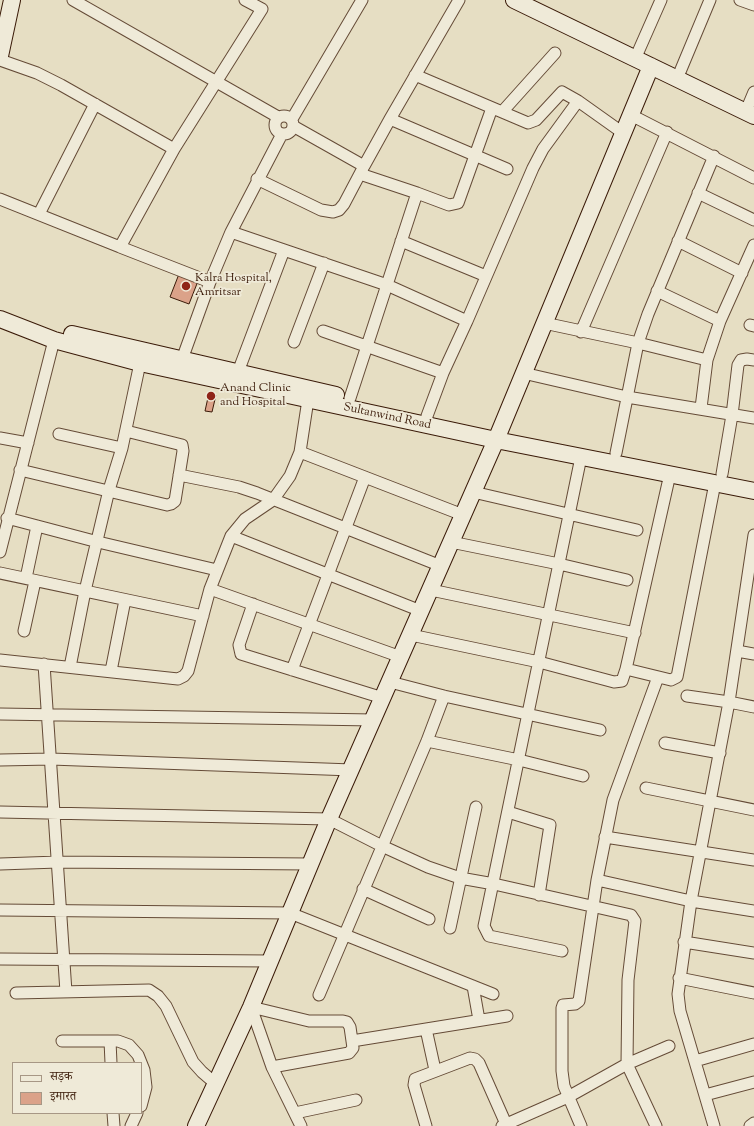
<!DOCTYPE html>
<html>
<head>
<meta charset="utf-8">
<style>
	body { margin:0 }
	#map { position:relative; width:754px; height:1126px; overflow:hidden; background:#e6dec3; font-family:"Sorts Mill Goudy","Noto Serif Devanagari",serif }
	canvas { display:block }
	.legend { position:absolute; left:12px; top:1062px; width:130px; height:52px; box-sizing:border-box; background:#efead8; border:1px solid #a79785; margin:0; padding:5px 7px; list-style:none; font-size:12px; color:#3a1a08 }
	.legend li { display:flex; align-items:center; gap:8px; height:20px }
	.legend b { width:20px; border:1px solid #a79785 }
</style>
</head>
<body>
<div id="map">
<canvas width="754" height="1126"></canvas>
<ul class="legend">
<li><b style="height:5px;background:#efead8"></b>सड़क</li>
<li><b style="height:11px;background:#dba289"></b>इमारत</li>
</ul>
</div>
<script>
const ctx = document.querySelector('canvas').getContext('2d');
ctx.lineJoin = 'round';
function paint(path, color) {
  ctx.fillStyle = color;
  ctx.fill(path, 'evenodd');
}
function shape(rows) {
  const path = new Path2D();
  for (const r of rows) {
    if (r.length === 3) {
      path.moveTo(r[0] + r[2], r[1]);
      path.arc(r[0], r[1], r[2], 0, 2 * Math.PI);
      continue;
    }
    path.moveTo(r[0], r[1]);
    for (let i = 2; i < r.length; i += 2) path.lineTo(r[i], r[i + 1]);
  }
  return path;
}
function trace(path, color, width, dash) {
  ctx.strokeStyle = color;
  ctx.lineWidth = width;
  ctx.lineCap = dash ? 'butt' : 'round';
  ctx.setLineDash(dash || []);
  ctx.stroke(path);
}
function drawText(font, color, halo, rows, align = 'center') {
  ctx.font = font + ' "Sorts Mill Goudy",serif';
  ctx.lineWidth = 3.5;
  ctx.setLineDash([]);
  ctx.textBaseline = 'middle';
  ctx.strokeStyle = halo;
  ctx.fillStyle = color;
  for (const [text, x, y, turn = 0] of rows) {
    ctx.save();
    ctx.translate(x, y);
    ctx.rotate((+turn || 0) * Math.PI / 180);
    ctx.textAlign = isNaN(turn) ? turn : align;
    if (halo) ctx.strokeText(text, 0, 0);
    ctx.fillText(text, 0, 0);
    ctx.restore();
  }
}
const building = shape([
	[179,274,198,281,189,304,170,297,179,274],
	[209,393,216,395,212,412,205,411,209,393]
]);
const street = shape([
	[73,0,278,117],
	[740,0,754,5],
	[635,59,661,0],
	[0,60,37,73,61,85,174,149],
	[415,75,528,123,536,120,562,92,578,101],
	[677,79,710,0],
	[746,111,754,92],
	[502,112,555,53],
	[631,115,754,178],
	[284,125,9],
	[292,119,362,0],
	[390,119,507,169],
	[293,126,364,166,390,119,459,0],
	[257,179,321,210,333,212,339,210,344,204,363,168],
	[417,193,449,205,458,203,492,108],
	[698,193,754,220],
	[0,199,120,247,174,149,262,9,245,0],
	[39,214,95,104],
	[231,232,387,285,467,321,533,168,543,149,578,101,623,133],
	[401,241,486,276],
	[678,241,742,273],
	[120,247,210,282],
	[657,291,720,321],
	[544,323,638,343,707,360,720,321,754,245],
	[750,325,754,326],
	[323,331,443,373],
	[581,332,667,132],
	[294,342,324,263],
	[180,365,210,282,231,232,282,134],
	[238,372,284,250],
	[523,373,627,397,754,418],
	[350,398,417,193,360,174],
	[701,408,707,360],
	[427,416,443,373,467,321],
	[59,434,122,448],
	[0,438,28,443],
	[300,452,463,515],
	[616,453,638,343,648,314,714,156],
	[20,470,167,505,171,504,175,501,183,451,182,445,126,431],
	[670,474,626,669,671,680,677,677,715,483],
	[722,474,732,415,738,365,741,360,747,359,754,360],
	[179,475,239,487,257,493,441,566],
	[473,492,637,530],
	[7,518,98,542,217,570],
	[231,536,421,611],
	[451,542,559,564,627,580],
	[0,552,54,340],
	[0,573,203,616],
	[26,578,37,526],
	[210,589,401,657],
	[431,590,635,633],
	[253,604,239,645,241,654,383,698],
	[24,631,35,581],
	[411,635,539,662,614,682,622,681,626,669],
	[737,651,754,654],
	[0,660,178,679,184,676,188,671,210,589,231,536,245,519,273,500,290,476,300,452,309,393],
	[44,664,66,992],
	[70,667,85,591,109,490,122,448,140,363],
	[292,670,365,477],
	[111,671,125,600],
	[390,682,444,696,600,730],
	[687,696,729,702,754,535],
	[0,714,374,720],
	[427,741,519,760,583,776],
	[665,743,720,753],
	[0,760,51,759,352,770],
	[646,788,754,810],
	[0,812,329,819,382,846,428,867,460,878,494,884,631,915,635,921,628,980,627,1064,568,1097,502,1126],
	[508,812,550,825,539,895],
	[605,837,754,860],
	[0,864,58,862,311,864],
	[597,880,691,901,754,911],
	[363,889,429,919],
	[0,910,290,913,493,994],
	[450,928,476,807],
	[684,942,754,953],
	[562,951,489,936,484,926,581,457],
	[0,959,270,961],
	[679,978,754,993],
	[473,986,479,1020],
	[16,993,149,990,158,996,166,1006,193,1062,202,1072,216,1084],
	[319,995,427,741,444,696],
	[251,1007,309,1021,343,1021,347,1022,350,1027,353,1048,349,1053,272,1067],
	[251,1007,272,1067,301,1126],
	[426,1029,435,1070],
	[62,1041,118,1041,129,1045,138,1055,144,1070,146,1087,141,1106],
	[110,1041,111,1063],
	[352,1041,507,1016],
	[695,1061,754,1044],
	[705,1095,754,1082],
	[113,1113,114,1126],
	[295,1113,356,1100],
	[131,1126,137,1113],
	[426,1126,414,1085,415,1079,470,1058,475,1059,479,1063,506,1124],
	[581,1126,564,1086,562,1071,562,1008,563,1005,575,1004,579,1001,597,880,613,800,658,677],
	[656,1126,627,1064,669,1046],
	[714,1126,680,1011,678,994,691,901,729,702,754,707],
	[750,1126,754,1123]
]);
const secondary = shape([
	[514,0,754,116],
	[0,56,12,0],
	[0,319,54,340,140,363,496,440,754,491],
	[72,334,336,395],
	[196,1126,251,1007,329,819,496,440,651,66]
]);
const markers = [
	[186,286,5,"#8f2418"],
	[211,396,5,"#8f2418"]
];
const poiNames = [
	["Kalra Hospital,",195,279],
	["Amritsar",195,293],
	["Anand Clinic",220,389],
	["and Hospital",220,403]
];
const streetNames = [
	["Sultanwind Road",387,417,12]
];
paint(building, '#dba289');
trace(building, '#3a1a08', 1);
trace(street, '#654b37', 13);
trace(secondary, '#3a1a08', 18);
trace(street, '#efead8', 11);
trace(secondary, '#efead8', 16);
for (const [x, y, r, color] of markers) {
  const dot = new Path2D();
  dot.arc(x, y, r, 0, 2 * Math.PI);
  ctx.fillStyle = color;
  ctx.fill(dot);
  trace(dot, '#efead8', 1.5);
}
drawText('12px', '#3a1a08', '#efead8', poiNames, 'left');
drawText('12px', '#3a1a08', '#efead8', streetNames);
</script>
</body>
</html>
